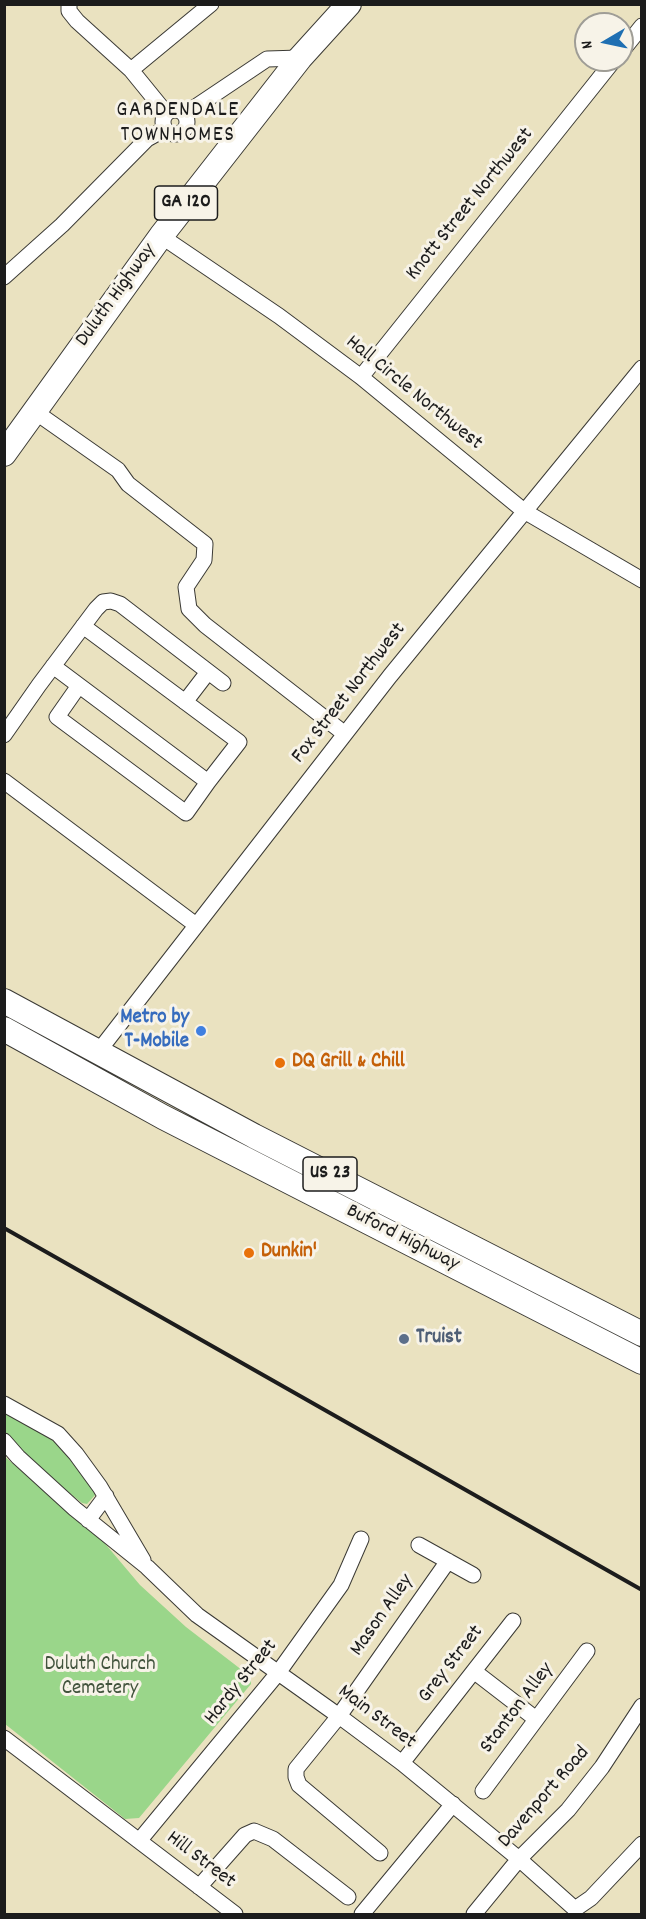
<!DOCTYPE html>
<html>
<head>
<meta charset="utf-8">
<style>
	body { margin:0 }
	#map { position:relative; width:646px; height:1919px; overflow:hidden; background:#eae2c0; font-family:Dekko,sans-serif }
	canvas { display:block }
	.frame { position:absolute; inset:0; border:6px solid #1c1c1c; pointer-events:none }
	.north { position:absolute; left:574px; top:12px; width:60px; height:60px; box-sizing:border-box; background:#f7f3e8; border:2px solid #9f9d96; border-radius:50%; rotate:261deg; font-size:16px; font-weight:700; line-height:24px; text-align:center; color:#1c1c1c }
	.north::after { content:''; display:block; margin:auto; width:21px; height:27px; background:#1f6fb2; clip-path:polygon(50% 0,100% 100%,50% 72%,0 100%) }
</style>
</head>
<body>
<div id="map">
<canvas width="646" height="1919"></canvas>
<div class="frame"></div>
<div class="north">N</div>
</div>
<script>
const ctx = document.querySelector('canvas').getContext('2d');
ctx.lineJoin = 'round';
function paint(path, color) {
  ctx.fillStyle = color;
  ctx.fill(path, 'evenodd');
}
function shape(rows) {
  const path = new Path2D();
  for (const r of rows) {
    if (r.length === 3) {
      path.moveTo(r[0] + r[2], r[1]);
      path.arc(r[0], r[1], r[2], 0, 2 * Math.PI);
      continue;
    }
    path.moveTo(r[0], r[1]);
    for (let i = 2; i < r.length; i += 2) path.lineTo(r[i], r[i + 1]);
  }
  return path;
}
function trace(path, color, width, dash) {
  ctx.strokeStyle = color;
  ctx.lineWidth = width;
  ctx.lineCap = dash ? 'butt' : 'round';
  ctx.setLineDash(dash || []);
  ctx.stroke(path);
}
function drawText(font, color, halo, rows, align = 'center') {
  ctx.font = font + ' Dekko,sans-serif';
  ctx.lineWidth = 6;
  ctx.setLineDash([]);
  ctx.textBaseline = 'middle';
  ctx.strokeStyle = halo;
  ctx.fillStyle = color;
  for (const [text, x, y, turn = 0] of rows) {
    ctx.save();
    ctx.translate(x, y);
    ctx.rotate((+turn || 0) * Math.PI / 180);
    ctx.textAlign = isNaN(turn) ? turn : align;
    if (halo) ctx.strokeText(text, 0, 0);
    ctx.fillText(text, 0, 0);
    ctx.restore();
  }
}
const green = shape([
	[4,1411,52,1435,73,1457,96,1494,87,1504,82,1503,62,1487,20,1451,5,1433],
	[4,1456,102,1540,140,1585,186,1627,251,1677,251,1684,139,1818,125,1819,5,1724]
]);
const minor = shape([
	[69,4,69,11,77,21,131,70,166,113],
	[622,51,642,26],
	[131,70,211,4],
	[175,122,12],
	[185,114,267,59,300,58],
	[161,236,279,316,361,377,524,511,642,580],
	[4,277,62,225,147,139,165,129],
	[361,377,614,60],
	[34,411,118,470,128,484,205,544,204,560,186,587,189,609,205,625,345,734],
	[83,626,239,742,208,782],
	[53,666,208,782,186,813,57,717,78,687],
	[185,702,208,672],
	[4,735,39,685,96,609,103,602,111,601,120,604,223,683],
	[4,781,196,925],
	[98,1052,390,676,642,368],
	[4,1404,58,1434,76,1454,100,1487,143,1560],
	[4,1441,18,1457,75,1509,147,1567,197,1615,339,1716,402,1763,519,1859,575,1909],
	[88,1520,106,1496],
	[419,1545,473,1575],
	[475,1672,536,1719],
	[4,1738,235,1914],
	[402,1763,513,1621],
	[483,1791,587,1651],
	[139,1841,278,1673,341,1585,361,1539],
	[380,1853,299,1785,296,1777,296,1769,339,1716,448,1561],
	[199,1887,245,1835,254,1831,273,1839,348,1897],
	[575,1909,591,1898,642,1844],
	[362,1914,453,1804],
	[474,1914,519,1859,568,1810,602,1767,642,1706]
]);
const primary = shape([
	[4,454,161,236,300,58,349,4],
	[4,1001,254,1136,642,1334],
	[4,1029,163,1117,642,1362]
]);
const rail = shape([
	[4,1228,642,1590]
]);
const markers = [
	[201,1031,6,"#3f7fe0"],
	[280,1063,6,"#e8710a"],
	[249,1253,6,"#e8710a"],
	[404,1339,6,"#5c6f8a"]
];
const shields = [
	[186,203,63],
	[330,1174,54]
];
const shieldNames = [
	["GA 120",186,203],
	["US 23",330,1174]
];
const streetNames = [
	["Knott Street Northwest",471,205,-51],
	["Duluth Highway",117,296,-54],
	["Hall Circle Northwest",413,394,39],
	["Fox Street Northwest",350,694,-52],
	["Buford Highway",402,1239,27],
	["Mason Alley",383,1616,-55],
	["Grey Street",452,1665,-52],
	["Hardy Street",242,1683,-51],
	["Stanton Alley",518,1709,-53],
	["Main Street",376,1718,37],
	["Davenport Road",545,1798,-49],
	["Hill Street",200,1861,37]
];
const shopNames = [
	["Metro by",189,1019],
	["T-Mobile",189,1043]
];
const foodNames = [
	["DQ Grill & Chill",292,1063],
	["Dunkin'",261,1253]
];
const serviceNames = [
	["Truist",416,1339]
];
const parkNames = [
	["Duluth Church",100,1666],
	["Cemetery",100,1690]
];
const neighbourhoodNames = [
	["GARDENDALE",178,112],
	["TOWNHOMES",178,137]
];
paint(green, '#9ad68a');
trace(minor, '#3b3a35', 17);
trace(primary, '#3b3a35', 26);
trace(minor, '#fff', 15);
trace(primary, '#fff', 24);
trace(rail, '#1c1c1c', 4);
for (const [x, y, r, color] of markers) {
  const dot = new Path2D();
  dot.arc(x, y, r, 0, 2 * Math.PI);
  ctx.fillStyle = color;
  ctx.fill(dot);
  trace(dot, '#f7f3e8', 2);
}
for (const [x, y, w] of shields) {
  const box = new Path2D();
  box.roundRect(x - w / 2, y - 17, w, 34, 4.5);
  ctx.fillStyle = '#f7f3e8';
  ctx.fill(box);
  trace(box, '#1c1c1c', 1.5);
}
drawText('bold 20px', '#1c1c1c', null, shieldNames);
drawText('21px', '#1c1c1c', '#f7f3e8', streetNames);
drawText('bold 21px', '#366cbe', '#f7f3e8', shopNames, 'right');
drawText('bold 21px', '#c56008', '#f7f3e8', foodNames, 'left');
drawText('bold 21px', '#4e5e75', '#f7f3e8', serviceNames, 'left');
drawText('21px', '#42543d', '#f7f3e8', parkNames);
ctx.letterSpacing = '1.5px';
drawText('22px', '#1c1c1c', '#f7f3e8', neighbourhoodNames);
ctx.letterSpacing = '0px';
</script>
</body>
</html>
